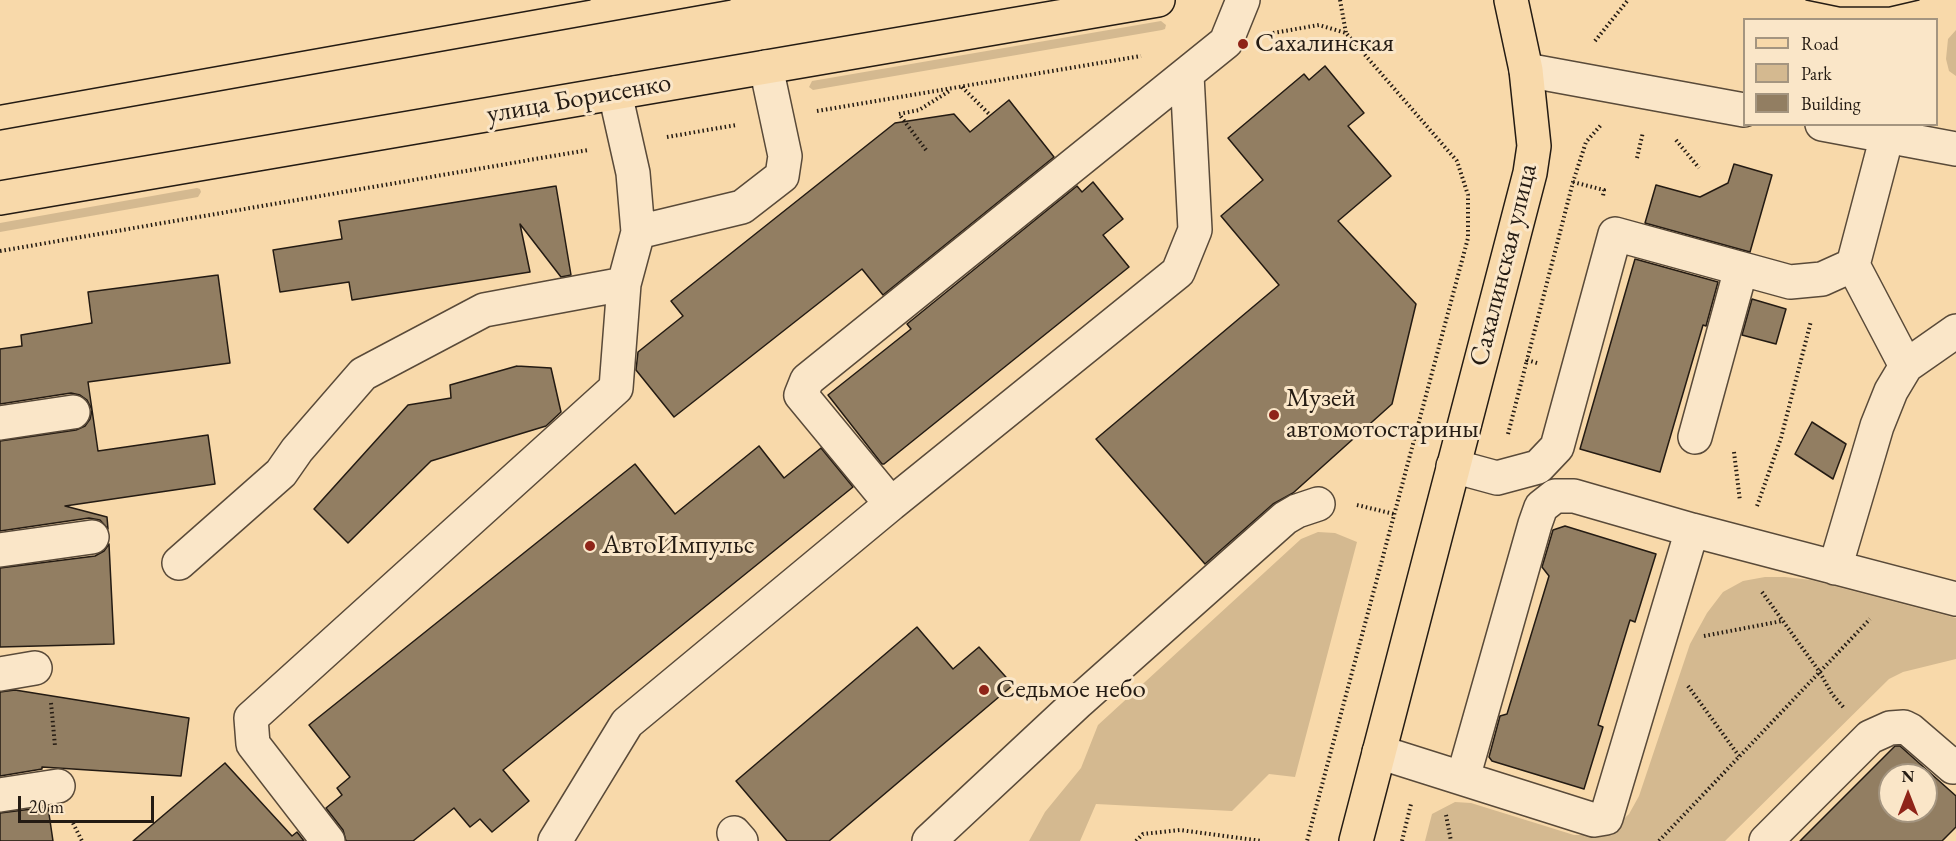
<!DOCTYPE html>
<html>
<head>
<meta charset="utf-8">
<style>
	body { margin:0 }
	#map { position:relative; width:1956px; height:841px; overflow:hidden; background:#f8d9aa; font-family:"EB Garamond",serif }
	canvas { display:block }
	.legend { position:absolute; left:1743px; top:18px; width:195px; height:108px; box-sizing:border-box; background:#fae6c8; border:2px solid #a49580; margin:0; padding:8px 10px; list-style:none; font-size:18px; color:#241b13 }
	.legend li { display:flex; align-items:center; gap:12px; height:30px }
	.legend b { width:30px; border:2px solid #a49580 }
	.north { position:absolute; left:1878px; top:763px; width:60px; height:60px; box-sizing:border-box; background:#fae6c8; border:2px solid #a49580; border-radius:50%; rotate:0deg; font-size:16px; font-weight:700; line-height:24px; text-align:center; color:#241b13 }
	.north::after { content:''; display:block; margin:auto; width:21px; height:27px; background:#8f2418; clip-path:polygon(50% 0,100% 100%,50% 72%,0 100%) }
	.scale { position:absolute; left:18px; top:796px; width:136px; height:27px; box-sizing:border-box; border:3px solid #241b13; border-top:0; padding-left:8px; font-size:18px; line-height:21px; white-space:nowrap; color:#241b13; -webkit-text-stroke:4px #fae6c8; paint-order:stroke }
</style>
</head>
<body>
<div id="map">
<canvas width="1956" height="841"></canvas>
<ul class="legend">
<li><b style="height:8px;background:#f8d9aa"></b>Road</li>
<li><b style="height:16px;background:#d4b990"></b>Park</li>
<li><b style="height:16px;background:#927e62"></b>Building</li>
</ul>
<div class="north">N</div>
<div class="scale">20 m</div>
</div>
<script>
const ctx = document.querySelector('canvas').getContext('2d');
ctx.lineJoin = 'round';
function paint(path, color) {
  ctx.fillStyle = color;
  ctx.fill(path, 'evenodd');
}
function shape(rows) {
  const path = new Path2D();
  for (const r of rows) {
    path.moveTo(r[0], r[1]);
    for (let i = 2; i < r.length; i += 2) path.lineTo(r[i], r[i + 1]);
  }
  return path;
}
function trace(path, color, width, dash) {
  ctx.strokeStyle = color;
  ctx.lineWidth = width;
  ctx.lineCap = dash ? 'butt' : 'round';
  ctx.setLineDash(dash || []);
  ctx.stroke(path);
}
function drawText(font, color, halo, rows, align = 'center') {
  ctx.font = font + ' "EB Garamond",serif';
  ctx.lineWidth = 6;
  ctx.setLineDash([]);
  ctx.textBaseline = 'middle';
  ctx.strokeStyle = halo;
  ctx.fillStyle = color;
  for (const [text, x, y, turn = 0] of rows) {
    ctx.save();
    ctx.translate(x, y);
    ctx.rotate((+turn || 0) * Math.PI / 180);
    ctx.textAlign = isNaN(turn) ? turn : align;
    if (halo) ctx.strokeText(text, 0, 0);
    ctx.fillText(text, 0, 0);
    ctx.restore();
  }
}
const green = shape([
	[1161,21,1166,25,1165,29,1162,30,813,90,809,87,812,81],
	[1956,30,1956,76,1949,71,1946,59,1948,39],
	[197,188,200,189,201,192,198,197,0,232,0,223],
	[1318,532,1335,533,1357,542,1295,777,1269,774,1232,811,1096,804,1080,841,1029,841,1045,812,1081,768,1098,725,1301,539],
	[1765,577,1785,577,1811,580,1956,618,1956,659,1903,672,1889,679,1725,841,1425,841,1432,814,1455,802,1471,803,1574,835,1590,835,1616,826,1629,814,1639,796,1690,644,1707,613,1723,592,1743,581]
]);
const building = shape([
	[1325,66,1364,113,1348,126,1391,176,1338,221,1416,304,1392,404,1293,493,1273,504,1205,564,1096,439,1279,285,1221,216,1263,180,1228,138,1304,74,1309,80,1325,66],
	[1009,100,1054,157,883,295,862,269,674,417,636,370,638,352,683,316,671,301,895,123,954,114,970,132,1009,100],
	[1734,164,1772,175,1750,252,1645,223,1656,185,1700,197,1728,183,1734,164],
	[1093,182,1123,219,1103,235,1129,267,884,464,882,464,828,395,911,329,907,324,1077,186,1082,192,1093,182],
	[556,186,571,275,561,277,520,224,530,272,352,300,349,282,280,292,273,250,342,239,339,221,556,186],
	[1635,259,1718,282,1706,326,1703,325,1660,472,1580,449,1635,259],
	[218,275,230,363,88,382,98,451,208,435,215,484,65,506,107,517,108,529,100,520,89,518,0,531,0,441,76,430,85,426,90,419,92,410,87,400,80,395,71,393,0,404,0,349,22,346,21,335,92,323,88,292,218,275],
	[1752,299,1786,309,1776,344,1742,335,1752,299],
	[517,366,551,368,561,412,546,426,431,461,348,543,314,509,408,405,451,398,450,385,517,366],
	[1812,422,1846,444,1833,479,1795,454,1812,422],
	[759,446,784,478,821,448,853,487,503,770,529,801,492,832,480,819,470,827,454,808,413,841,346,841,343,830,326,808,342,795,337,788,350,777,309,725,635,464,675,514,759,446],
	[1565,526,1656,554,1635,622,1630,620,1598,725,1603,727,1584,789,1492,761,1489,757,1500,716,1507,714,1549,576,1542,567,1553,530,1565,526],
	[109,544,114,644,0,647,0,568,95,556,104,551,109,544],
	[917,627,953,669,979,647,1013,685,829,841,787,841,736,781,917,627],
	[15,690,189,718,181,776,42,767,42,769,0,776,0,692,15,690],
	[1895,746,1900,746,1956,796,1956,827,1942,841,1800,841,1895,746],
	[1890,775,1926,775,1926,811,1890,811,1890,775],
	[225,763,292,836,297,832,304,841,133,841,225,763],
	[48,807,53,841,0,841,0,813,48,807]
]);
const path = shape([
	[1340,0,1346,33],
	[1273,33,1319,25,1346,33,1457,161,1468,195,1468,238,1307,841],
	[1595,41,1628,0],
	[962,87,990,115],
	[817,111,1141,56],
	[667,137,736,125],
	[1676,140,1699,168],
	[926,150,899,114,919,110,951,90],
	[1637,158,1643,132],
	[1573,182,1604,190,1603,196],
	[0,251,588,150],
	[1537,363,1527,360,1573,182,1586,142,1601,125],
	[1508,434,1527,360],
	[1734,452,1740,501],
	[1357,505,1394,514],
	[1757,506,1781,438,1811,321],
	[1762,592,1819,671,1832,694,1844,708],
	[1704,636,1782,621],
	[1688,686,1739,756],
	[51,703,55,746],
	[1446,815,1451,841],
	[73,823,82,841],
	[1136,841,1143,834,1180,830,1262,841],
	[1402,841,1411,804],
	[1659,841,1870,619]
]);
const minor = shape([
	[1526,70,1744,110],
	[1822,124,1956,149],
	[638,232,742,207,782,176,785,156,766,67],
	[1853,265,1906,366],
	[0,423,73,412],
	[1695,437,1741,269],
	[1453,466,1497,478,1538,467,1557,447,1615,234,1790,282,1822,279,1853,265,1887,136],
	[891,504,1178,272,1195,230,1187,75],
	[0,550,92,537],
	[179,563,281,473,297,450,363,374,484,310,624,284],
	[1835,568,1877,426,1891,391,1906,366,1956,331],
	[0,674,35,668],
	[1379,752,1594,820,1606,818,1692,530],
	[1463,778,1535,524,1541,507,1555,496,1574,496,1692,530,1956,599],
	[0,795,58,786],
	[734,833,741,841],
	[328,841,253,744,251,718,616,388,624,284,638,232,633,173,615,93],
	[555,841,627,723,891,504,801,395,807,380,1226,42,1243,0],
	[929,841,1077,703,1285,518,1297,511,1318,504],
	[1766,841,1870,737,1890,728,1904,727,1910,730,1953,767,1956,764]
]);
const major = shape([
	[0,198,1158,0],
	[1356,841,1530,173,1534,146,1526,70,1511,0]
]);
const tram = shape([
	[1806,0,1840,7,1889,7,1919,0],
	[0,105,590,0],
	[0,130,730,0]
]);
const markers = [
	[1243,44,6,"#8f2418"],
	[1274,415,6,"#8f2418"],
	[590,546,6,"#8f2418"],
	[984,690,6,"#8f2418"]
];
const poiNames = [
	["Сахалинская",1255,44],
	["Музей",1286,399],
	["автомотостарины",1286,430],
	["АвтоИмпульс",602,546],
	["Седьмое небо",996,690]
];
const streetNames = [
	["улица Борисенко",579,99,-10],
	["Сахалинская улица",1504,265,-76]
];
paint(green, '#d4b990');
paint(building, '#927e62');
trace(building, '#241b13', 1.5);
trace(minor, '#594a39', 36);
trace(major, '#241b13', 36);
trace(path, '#241b13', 4, [1.5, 3]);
trace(minor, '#fae6c8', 33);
trace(major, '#f8d9aa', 33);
trace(tram, '#241b13', 1.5);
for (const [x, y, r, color] of markers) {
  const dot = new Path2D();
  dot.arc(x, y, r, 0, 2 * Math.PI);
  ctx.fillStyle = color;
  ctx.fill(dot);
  trace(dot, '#fae6c8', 2);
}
drawText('27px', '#241b13', '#fae6c8', poiNames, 'left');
drawText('27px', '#241b13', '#fae6c8', streetNames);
</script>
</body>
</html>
